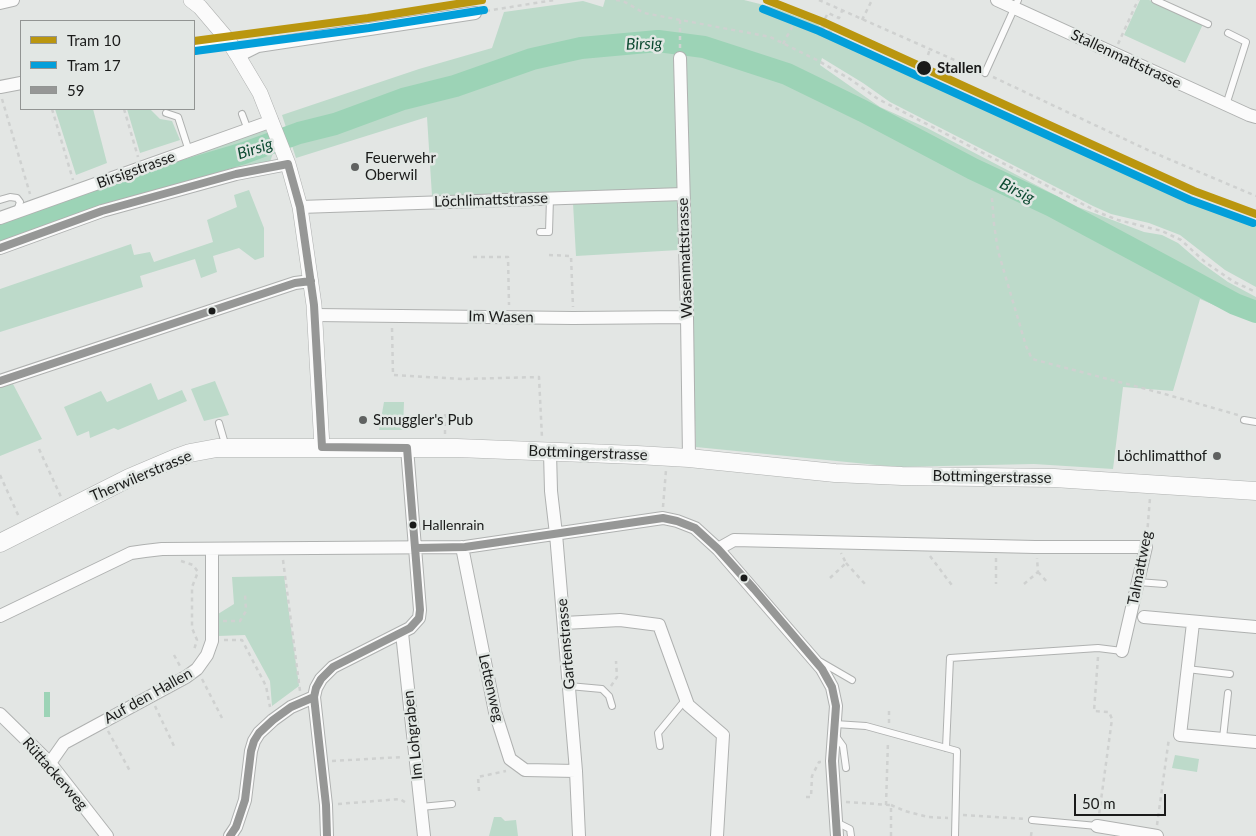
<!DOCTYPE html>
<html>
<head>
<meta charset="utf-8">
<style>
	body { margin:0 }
	#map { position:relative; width:1256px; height:836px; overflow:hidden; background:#e3e6e4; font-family:Lato,sans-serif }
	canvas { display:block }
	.legend { position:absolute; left:20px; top:20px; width:175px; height:90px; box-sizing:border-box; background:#e2e7e4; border:1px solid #929593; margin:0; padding:6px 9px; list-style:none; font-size:15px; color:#1a1b1a }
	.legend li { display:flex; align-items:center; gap:10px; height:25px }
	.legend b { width:25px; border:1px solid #929593 }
	.scale { position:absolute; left:1074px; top:794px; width:92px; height:22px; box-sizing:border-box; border:2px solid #1a1b1a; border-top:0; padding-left:6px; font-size:15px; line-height:18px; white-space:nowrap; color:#1a1b1a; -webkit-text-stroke:4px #e2e7e4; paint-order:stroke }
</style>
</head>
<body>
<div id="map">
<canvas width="1256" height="836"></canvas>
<ul class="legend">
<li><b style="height:6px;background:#ba960f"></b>Tram 10</li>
<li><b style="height:6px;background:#039fda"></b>Tram 17</li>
<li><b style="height:6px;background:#969796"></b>59</li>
</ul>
<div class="scale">50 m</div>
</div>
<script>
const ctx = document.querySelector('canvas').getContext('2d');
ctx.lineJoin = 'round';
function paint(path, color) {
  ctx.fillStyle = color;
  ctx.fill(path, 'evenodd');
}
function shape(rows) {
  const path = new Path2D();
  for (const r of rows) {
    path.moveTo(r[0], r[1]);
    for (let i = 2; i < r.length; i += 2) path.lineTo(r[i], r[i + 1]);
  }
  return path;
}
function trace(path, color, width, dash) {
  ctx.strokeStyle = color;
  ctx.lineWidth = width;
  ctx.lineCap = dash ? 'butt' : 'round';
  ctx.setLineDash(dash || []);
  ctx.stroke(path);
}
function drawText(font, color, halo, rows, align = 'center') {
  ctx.font = font + ' Lato,sans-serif';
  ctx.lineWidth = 5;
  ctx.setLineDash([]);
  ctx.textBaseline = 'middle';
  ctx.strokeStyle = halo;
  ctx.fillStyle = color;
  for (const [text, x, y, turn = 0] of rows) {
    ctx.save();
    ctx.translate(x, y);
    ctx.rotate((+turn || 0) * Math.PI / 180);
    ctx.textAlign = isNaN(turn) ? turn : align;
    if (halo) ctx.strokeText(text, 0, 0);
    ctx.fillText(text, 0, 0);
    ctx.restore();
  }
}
const green = shape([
	[605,0,744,0,772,7,817,24,832,35,831,40,1003,114,1009,114,1077,147,1083,152,1208,209,1256,224,1256,287,1225,270,1180,235,1149,223,1111,214,1093,206,890,102,863,83,822,58,820,65,880,107,927,128,1078,207,1144,232,1162,235,1178,243,1200,262,1228,282,1256,297,1256,323,1200,299,1173,391,1123,387,1113,469,1034,464,897,467,696,447,687,189,432,196,427,117,296,158,282,115,419,69,492,48,504,12,583,1,603,7],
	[1140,0,1149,0,1203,24,1185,63,1124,35],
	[55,109,93,109,107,163,76,175],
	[127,109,150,109,160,119,172,121,180,140,140,153],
	[265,129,275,147,270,162,0,242,0,221],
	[249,190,264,228,264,257,255,260,239,248,213,256,217,272,201,278,195,259,140,276,143,287,0,332,0,289,131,244,134,255,150,252,154,262,213,242,207,220,237,207,234,195],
	[678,199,679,250,576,256,573,203],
	[215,381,229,415,204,421,191,389],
	[151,383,158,400,182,390,187,401,118,430,114,428,90,438,89,431,77,436,64,407,101,391,107,402],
	[13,384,42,439,0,456,0,387],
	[384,402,404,402,403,430,379,430],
	[284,576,299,686,272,706,270,681,245,635,218,636,218,614,234,604,232,577],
	[1175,755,1199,759,1197,772,1172,768],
	[494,817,501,817,505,821,516,820,518,836,489,836]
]);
const water = shape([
	[44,692,50,692,50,717,44,717]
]);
const river = shape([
	[0,232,170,175,244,153,299,133,335,124,403,99,455,86,532,59,581,48,658,41,704,47,787,74,863,111,973,169,1052,206,1235,304,1256,312]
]);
const path = shape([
	[616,0,623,1,644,13,770,37,817,60,850,79,878,99,1100,213,1118,220,1162,231,1181,240,1205,262,1234,282,1256,292],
	[819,0,977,70],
	[486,11,554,0],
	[862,20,872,0],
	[821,27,833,33],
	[783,44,793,25,799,23,818,32,828,13,839,18,842,11],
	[1118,44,1138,0],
	[680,48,680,20],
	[928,55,930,49],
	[937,77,941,67],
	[993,77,1152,152,1256,196],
	[2,99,30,194],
	[52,109,73,180],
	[124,109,138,157],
	[992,198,994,224,998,251,1026,346,1032,359,1161,393,1238,415],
	[549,255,571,256,573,307],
	[473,257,508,257,509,305],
	[392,328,393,375,462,379,539,377,542,438],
	[445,434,445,411],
	[39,449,61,497],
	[0,475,19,517],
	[663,507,666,470],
	[1147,535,1150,498],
	[930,556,954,588],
	[996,558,996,584],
	[283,560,300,691],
	[181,561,193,565,198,572,192,587,192,628,197,640,194,650],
	[846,563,865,584],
	[1038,572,1048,583],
	[830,578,846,563,841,553],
	[1024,584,1038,572,1037,558],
	[223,621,240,621,246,611,245,594],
	[224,640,242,640,266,686,270,707],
	[174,655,180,666],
	[1098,657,1094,711,1109,712,1112,719,1099,815],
	[202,679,222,718],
	[611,686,617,677,616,661],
	[155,706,174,746],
	[889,723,889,710],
	[108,731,130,771],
	[332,761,403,757],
	[479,791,478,777,506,771],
	[806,797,811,797,812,776,819,762,821,762],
	[846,802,891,805,891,836],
	[338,804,400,799,408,804],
	[886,805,888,741],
	[891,805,905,811,928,817,948,818],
	[963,815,1025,819],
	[1157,825,1169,738],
	[1031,836,1032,828]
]);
const service = shape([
	[1155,0,1208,24],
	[985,73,1018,0],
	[1226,105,1246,42,1228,33],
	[166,113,178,117,189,151],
	[242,114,248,130],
	[0,200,10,197,17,198,20,202,17,211],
	[540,232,549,232,550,198],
	[1244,420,1256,422],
	[219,423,226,447],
	[1138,582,1164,584],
	[821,662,852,680],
	[1187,669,1230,674],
	[569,686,602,689,609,696,612,706],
	[835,724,866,726,957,751,955,836],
	[835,735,843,746,846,768],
	[1223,738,1228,693],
	[660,746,658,733,686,699],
	[946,748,950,658,1098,648,1122,651],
	[421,807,452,804],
	[1032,820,1097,826],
	[836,822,850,829,851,836]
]);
const minor = shape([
	[997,0,1249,115,1256,117],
	[0,3,13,0],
	[194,48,228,40],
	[238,56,258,46,475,13],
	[680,58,687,317,689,458],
	[0,87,21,83],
	[300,207,683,194],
	[0,218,272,121],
	[0,248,102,211,236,174,288,164],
	[315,315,573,318,687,317],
	[0,381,295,283,311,281],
	[550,452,551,491,556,534,576,771,579,836],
	[462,547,495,712,510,759,525,770,576,771],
	[718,549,734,540,1035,547,1146,547,1122,651],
	[0,616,131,553,145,551,162,549,465,547,663,518,677,521,695,528,718,549,822,669,832,687,836,706,832,761,837,836],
	[1144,617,1256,627],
	[564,623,620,620,659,625,688,705,723,735,717,836],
	[1193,623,1180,735,1256,742],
	[402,633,424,836],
	[0,714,50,763,107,836],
	[50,763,64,743,186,677,197,669,207,655,212,641,212,549],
	[1097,826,1157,836],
	[230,836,236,827,245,800,251,751,254,741,259,733,273,720,291,707,314,697],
	[327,836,326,805,314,697,316,688,321,679,333,667,410,628,419,618,420,610,407,448]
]);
const tertiary = shape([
	[191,0,200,7,228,40,238,56,260,93,288,164,300,207,314,305,322,447]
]);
const secondary = shape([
	[0,543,129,478,176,458,190,453,217,448,457,448,637,455,689,458,835,473,902,476,1054,478,1256,491]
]);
const bus1 = shape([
	[0,248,102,211,236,174,288,164,300,207,314,305,322,447],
	[0,381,295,283,311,281],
	[322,447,407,448],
	[416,548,465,547,663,518,677,521,695,528,718,549,754,589,822,669,832,687,836,706,832,761,837,836],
	[230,836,236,827,245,800,251,751,254,741,259,733,273,720,291,707,314,697],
	[327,836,326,805,314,697,316,688,321,679,333,667,410,628,419,618,420,610,407,448]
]);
const tram1 = shape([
	[767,0,823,22,1194,191,1256,214],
	[194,41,368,18,482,0]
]);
const tram2 = shape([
	[763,9,819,31,1190,200,1253,223],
	[195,51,369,28,484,10]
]);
const markers = [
	[924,68,8,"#1a1b1a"],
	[355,167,5,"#606261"],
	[212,311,4.5,"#1a1b1a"],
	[363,420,5,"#606261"],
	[1217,456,5,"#606261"],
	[413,525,4.5,"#1a1b1a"],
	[744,578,4.5,"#1a1b1a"]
];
const busNames = [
	["Hallenrain",422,525]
];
const streetNames = [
	["Stallenmattstrasse",1126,59,25],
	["Birsigstrasse",136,170,-20],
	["Löchlimattstrasse",491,200,-2],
	["Wasenmattstrasse",685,258,-92],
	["Im Wasen",501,317,1],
	["Bottmingerstrasse",588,453,2],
	["Therwilerstrasse",141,476,-23],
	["Bottmingerstrasse",992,477,1],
	["Talmattweg",1140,568,-79],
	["Gartenstrasse",566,644,-95],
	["Lettenweg",491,688,77],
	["Auf den Hallen",148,696,-29],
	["Im Lohgraben",413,735,-96],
	["Rüttackerweg",55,774,49]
];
const stopNames = [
	["Stallen",937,68]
];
const poiNames = [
	["Feuerwehr",365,158],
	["Oberwil",365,175],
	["Smuggler's Pub",373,420],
	["Löchlimatthof",1207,456,"right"]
];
const waterNames = [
	["Birsig",644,44,-2],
	["Birsig",255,149,-18],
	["Birsig",1017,191,27]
];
paint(green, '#bddaca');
paint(water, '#9cd3b6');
trace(river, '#9cd3b6', 22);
trace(service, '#afb1b0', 8);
trace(minor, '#afb1b0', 14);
trace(tertiary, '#afb1b0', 16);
trace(secondary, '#afb1b0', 19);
trace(path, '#cfd1d0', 2.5, [4, 4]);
trace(service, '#fbfbfb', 6);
trace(minor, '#fbfbfb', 12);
trace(tertiary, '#fbfbfb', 15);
trace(secondary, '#fbfbfb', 18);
trace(bus1, '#969796', 8);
trace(tram1, '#ba960f', 8);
trace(tram2, '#039fda', 8);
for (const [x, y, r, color] of markers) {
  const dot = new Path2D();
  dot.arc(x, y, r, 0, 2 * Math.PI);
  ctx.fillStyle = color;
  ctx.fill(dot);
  trace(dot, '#e2e7e4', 2);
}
drawText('14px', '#1a1b1a', '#e2e7e4', busNames, 'left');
drawText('15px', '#1a1b1a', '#e2e7e4', streetNames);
drawText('bold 15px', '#1a1b1a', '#e2e7e4', stopNames, 'left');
drawText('15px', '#1a1b1a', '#e2e7e4', poiNames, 'left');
drawText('italic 16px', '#0c4a31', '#e2e7e4', waterNames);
</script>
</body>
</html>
